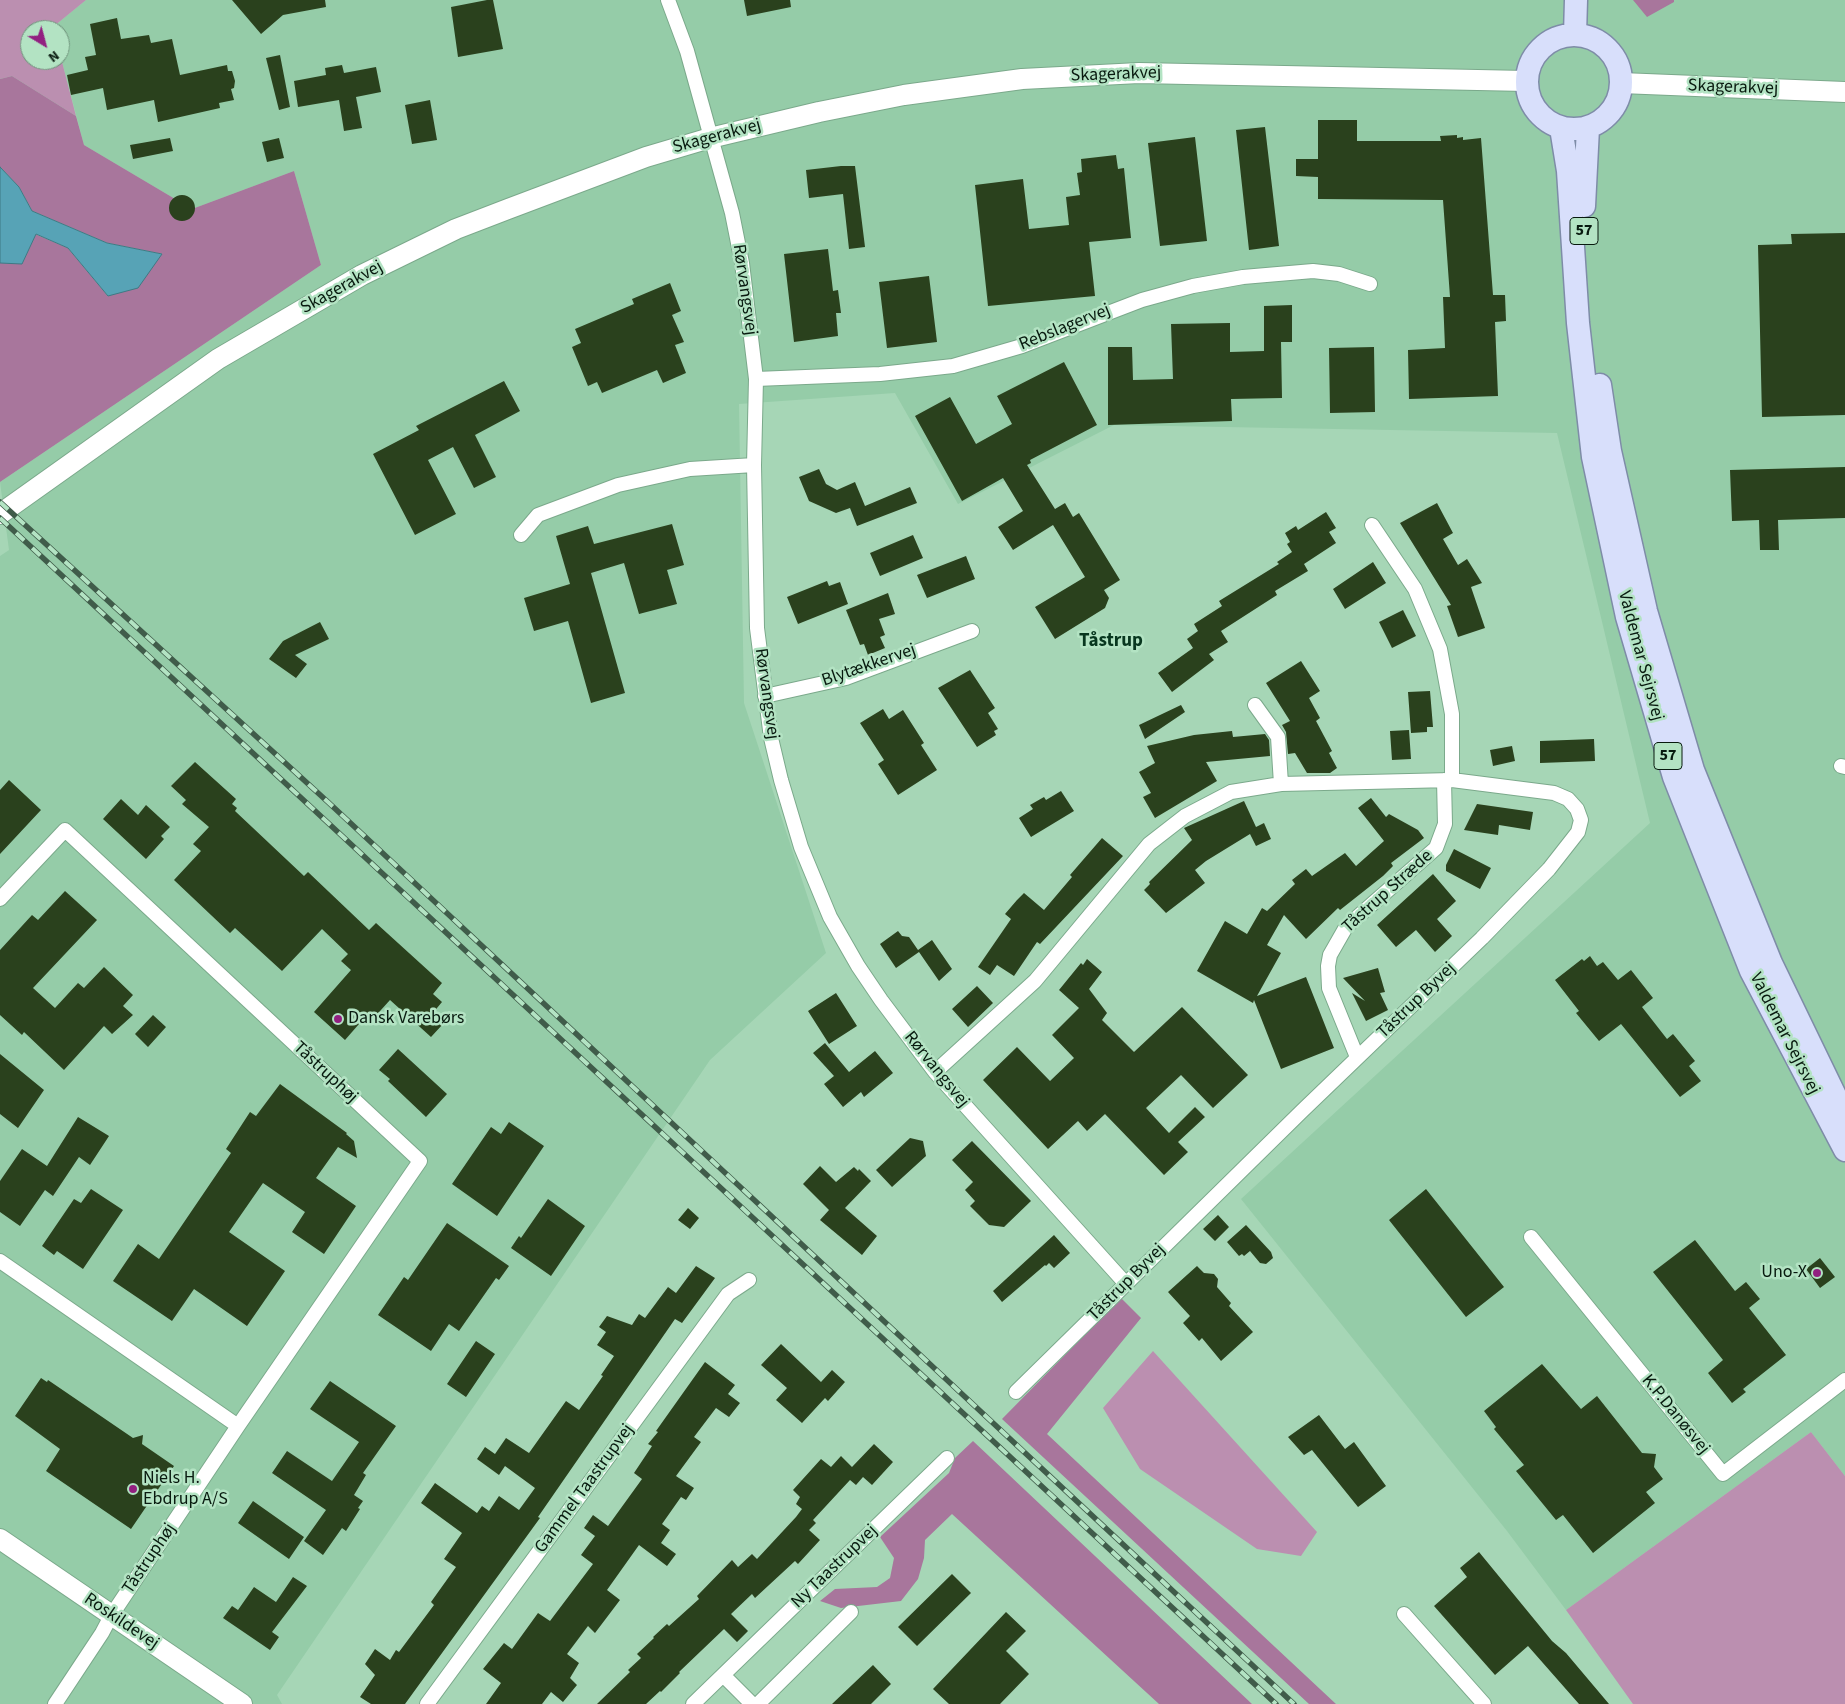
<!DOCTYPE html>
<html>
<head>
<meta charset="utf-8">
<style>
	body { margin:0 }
	#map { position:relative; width:1845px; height:1704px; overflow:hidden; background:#a6d6b6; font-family:"Source Sans 3",sans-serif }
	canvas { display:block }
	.north { position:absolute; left:20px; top:20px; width:50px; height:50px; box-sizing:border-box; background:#b3e3c3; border:1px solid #6f937b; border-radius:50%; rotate:143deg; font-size:14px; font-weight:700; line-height:20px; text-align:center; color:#081a0f }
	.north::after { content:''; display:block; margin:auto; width:18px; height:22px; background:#922080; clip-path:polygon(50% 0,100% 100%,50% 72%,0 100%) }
</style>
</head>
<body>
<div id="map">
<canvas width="1845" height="1704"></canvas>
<div class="north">N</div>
</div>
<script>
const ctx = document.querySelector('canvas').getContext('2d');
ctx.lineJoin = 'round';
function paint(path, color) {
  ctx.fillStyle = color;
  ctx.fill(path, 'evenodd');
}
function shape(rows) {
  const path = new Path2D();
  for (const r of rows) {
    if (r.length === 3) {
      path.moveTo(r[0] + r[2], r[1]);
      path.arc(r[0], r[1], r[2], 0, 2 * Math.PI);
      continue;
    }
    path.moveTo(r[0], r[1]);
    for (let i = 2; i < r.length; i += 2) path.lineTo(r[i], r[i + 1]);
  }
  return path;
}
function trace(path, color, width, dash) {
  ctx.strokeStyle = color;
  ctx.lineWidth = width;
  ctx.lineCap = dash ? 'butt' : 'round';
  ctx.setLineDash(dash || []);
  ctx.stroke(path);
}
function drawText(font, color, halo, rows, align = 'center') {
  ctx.font = font + ' "Source Sans 3",sans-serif';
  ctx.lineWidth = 5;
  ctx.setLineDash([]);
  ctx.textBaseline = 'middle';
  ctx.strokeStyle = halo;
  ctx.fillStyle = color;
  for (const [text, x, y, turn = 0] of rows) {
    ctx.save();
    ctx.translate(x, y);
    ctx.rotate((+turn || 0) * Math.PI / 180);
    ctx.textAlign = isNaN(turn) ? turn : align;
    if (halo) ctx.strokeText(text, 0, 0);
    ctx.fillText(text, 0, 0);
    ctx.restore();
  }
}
const built = shape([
	[86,0,1845,0,1845,1476,1811,1432,1566,1610,1507,1531,1241,1199,1650,823,1557,433,1114,425,958,504,895,393,739,404,744,703,826,953,710,1060,277,1695,282,1704,0,1704,0,556,9,550,0,482,321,265,294,171,192,209,84,145,60,54,60,30,54,30,53,27]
]);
const green = shape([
	[0,0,86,0,53,27,54,30,30,30,30,60,60,60,60,54,76,116,12,76,0,79],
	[1153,1351,1317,1532,1301,1556,1257,1549,1140,1469,1103,1408],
	[1811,1432,1845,1476,1845,1704,1633,1704,1566,1610]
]);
const forest = shape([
	[1633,0,1674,0,1674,2,1647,17],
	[12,76,76,116,84,145,192,209,294,171,321,265,0,482,0,263,22,263,35,234,68,248,108,296,162,254,107,243,32,211,19,187,0,167,0,79],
	[1121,1298,1141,1318,1047,1434,1336,1704,1309,1704,1002,1419],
	[973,1441,1252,1704,1159,1704,952,1514,925,1540,924,1558,918,1579,901,1601,841,1608,820,1601,835,1589,877,1587,890,1578,894,1558,880,1537,949,1473,955,1458]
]);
const water = shape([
	[0,167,19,187,32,211,107,243,162,254,138,288,108,296,68,248,36,234,22,264,0,263,0,167]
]);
const building = shape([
	[232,0,325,0,326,7,283,15,261,34],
	[487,0,493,0,503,49,458,57,451,7],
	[744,0,790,0,791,7,747,16],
	[117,18,121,39,149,35,151,43,172,39,180,75,227,65,228,71,232,71,235,81,234,88,231,89,234,100,219,103,220,108,158,122,154,100,107,110,103,88,71,95,67,75,88,70,85,57,96,55,90,24],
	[280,55,290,107,279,110,266,58],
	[342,65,344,73,376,67,381,92,356,97,362,128,344,131,339,100,298,107,294,81,326,75,325,68],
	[430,100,437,140,412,144,405,105],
	[1318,120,1357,120,1357,141,1441,141,1440,136,1457,135,1457,138,1463,137,1463,140,1481,138,1493,295,1505,295,1506,321,1495,322,1498,396,1409,399,1408,350,1445,348,1443,297,1450,297,1443,200,1318,199,1318,177,1296,176,1296,159,1318,159],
	[1265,127,1279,246,1249,250,1236,130],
	[1195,137,1207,241,1160,246,1148,143],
	[170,138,173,151,133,159,130,145],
	[279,138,284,158,267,162,262,142],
	[1116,155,1118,169,1124,168,1131,238,1089,242,1095,296,988,306,975,185,1023,179,1029,229,1069,225,1066,197,1080,195,1077,173,1082,172,1081,159],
	[841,166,855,166,865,247,849,249,843,194,809,198,806,170],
	[182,208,13],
	[1845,233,1845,415,1762,417,1758,245,1792,244,1791,234],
	[828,249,833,291,838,290,841,313,836,313,838,336,794,342,784,254],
	[929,276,937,342,887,348,879,282],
	[670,283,681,311,672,315,684,342,675,345,686,373,663,383,657,370,602,393,597,382,588,386,572,347,581,343,575,329,634,304,632,299],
	[1292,305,1292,342,1281,342,1282,398,1231,399,1232,421,1108,425,1108,347,1132,347,1133,380,1173,379,1171,324,1230,323,1230,352,1264,351,1264,306],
	[1374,347,1375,412,1330,413,1329,348],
	[1064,362,1097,425,1030,460,1031,463,1027,465,1055,509,1065,503,1073,517,1079,513,1120,580,1104,590,1109,598,1105,608,1055,639,1035,607,1085,577,1053,525,1013,550,998,527,1023,511,1003,478,962,501,915,416,950,397,976,444,1012,424,997,396],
	[504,381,520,411,475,435,496,477,474,488,453,447,428,460,456,514,415,535,373,454,419,430,416,426],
	[1845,467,1845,518,1778,520,1779,550,1760,550,1759,520,1732,521,1730,470],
	[819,469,826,484,837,490,855,482,865,506,910,487,917,503,857,526,850,508,836,513,809,501,799,477],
	[1437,503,1453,533,1443,539,1458,565,1467,559,1482,583,1471,587,1485,628,1458,637,1447,606,1451,605,1400,523],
	[1326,512,1336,528,1329,532,1336,543,1304,564,1308,571,1275,591,1277,595,1221,631,1228,642,1209,654,1214,660,1172,692,1158,673,1193,648,1187,639,1198,631,1194,624,1222,606,1219,601,1279,564,1277,562,1292,552,1287,544,1290,542,1285,533,1296,526,1298,530],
	[672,524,684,565,667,570,677,604,639,614,624,563,591,573,625,693,591,703,568,621,534,631,524,598,570,584,556,536,588,526,594,544],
	[913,535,923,558,880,576,870,553],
	[966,556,975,579,927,598,917,575],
	[1373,562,1386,583,1345,609,1333,589],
	[827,581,829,586,840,582,848,604,798,624,787,597],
	[888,593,895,614,879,619,885,635,880,637,885,648,868,655,864,644,860,645,846,610],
	[1403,610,1416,636,1392,648,1379,622],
	[320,622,329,639,295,655,307,664,296,678,269,659,283,641],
	[1301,661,1320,691,1309,698,1320,718,1316,721,1332,751,1329,753,1337,768,1330,773,1307,773,1295,753,1288,754,1286,732,1282,725,1290,721,1266,683],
	[970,670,995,708,988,713,998,729,994,731,996,735,977,747,938,688],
	[1430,691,1433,727,1427,727,1427,732,1411,733,1408,692],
	[1181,705,1185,712,1145,739,1139,725],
	[883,709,889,719,903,710,924,743,921,745,937,770,898,795,878,764,884,760,860,723],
	[1409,730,1411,759,1392,760,1390,731],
	[1232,731,1233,737,1265,734,1269,740,1270,756,1206,762,1217,781,1155,818,1143,797,1151,793,1139,772,1155,763,1147,746,1194,735],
	[1594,739,1595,761,1540,763,1540,741],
	[1512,746,1515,761,1493,766,1490,750],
	[195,762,236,799,232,804,237,808,235,811,304,876,308,872,369,930,376,923,442,983,433,994,442,1002,432,1014,443,1024,431,1037,390,1000,371,1021,366,1016,345,1040,314,1012,351,970,341,961,348,954,322,929,282,971,235,928,230,933,174,880,201,851,193,844,209,827,182,804,186,800,171,786],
	[9,780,41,810,0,854,0,790],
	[1061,791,1074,811,1031,837,1019,818,1033,809,1030,805,1044,797,1046,800],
	[1371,798,1386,817,1389,814,1418,830,1424,838,1391,863,1393,866,1383,876,1340,910,1338,908,1306,939,1284,915,1267,945,1281,953,1257,996,1306,977,1334,1048,1281,1069,1254,1000,1253,1003,1197,971,1225,921,1247,934,1262,908,1267,911,1295,884,1292,880,1306,869,1312,876,1345,853,1356,866,1384,841,1358,808],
	[121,799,138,815,146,805,170,827,161,836,164,839,146,859,103,819],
	[1244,801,1256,827,1264,823,1271,839,1256,846,1250,834,1206,861,1195,870,1205,883,1166,913,1144,890,1150,884,1149,882,1192,840,1184,828],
	[1477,804,1533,812,1530,830,1499,825,1498,835,1464,830],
	[1102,838,1123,856,1040,944,1037,942,1014,976,997,965,990,975,978,967,1011,919,1005,914,1017,900,1024,893,1044,910,1072,877,1070,875],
	[1454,849,1491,868,1480,889,1446,871,1446,865],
	[1433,874,1456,901,1437,919,1452,936,1435,952,1416,930,1396,947,1377,925],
	[65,891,97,920,33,988,55,1008,78,983,84,988,104,967,133,995,123,1006,133,1015,112,1034,104,1026,64,1070,24,1032,22,1035,0,1015,0,950,32,915,38,920],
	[898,931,902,936,909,937,918,950,932,940,952,969,939,981,919,952,896,968,880,944],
	[1590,956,1597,966,1603,962,1618,980,1631,970,1653,998,1642,1007,1667,1039,1673,1034,1695,1061,1689,1066,1701,1081,1680,1097,1621,1024,1599,1041,1576,1013,1579,1011,1555,980,1582,959,1584,961],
	[1087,959,1102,972,1089,989,1107,1013,1102,1020,1134,1052,1182,1007,1248,1075,1213,1108,1181,1075,1146,1108,1169,1133,1195,1107,1205,1117,1178,1142,1188,1152,1164,1175,1105,1114,1087,1131,1078,1121,1048,1149,983,1080,1017,1047,1050,1081,1074,1058,1052,1035,1079,1008,1059,990,1081,963,1083,965],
	[1378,968,1385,992,1380,993,1388,1010,1366,1021,1352,993,1365,1001,1343,978],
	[977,986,993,1003,968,1027,952,1009],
	[836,993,857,1026,829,1044,808,1011],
	[153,1015,166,1027,148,1047,135,1034],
	[825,1043,849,1072,875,1051,893,1073,864,1097,861,1092,843,1107,824,1084,834,1076,813,1053],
	[398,1049,447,1094,426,1117,388,1081,390,1079,379,1070],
	[0,1054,44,1090,18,1128,0,1114],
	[280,1084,347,1133,346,1134,354,1141,357,1158,338,1147,316,1178,356,1206,324,1254,292,1232,305,1212,263,1183,229,1232,285,1271,247,1326,194,1289,172,1321,113,1281,138,1244,159,1259,231,1153,226,1149,250,1112,256,1116],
	[78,1117,109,1136,90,1165,79,1157,53,1196,45,1190,20,1226,0,1212,0,1181,22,1149,47,1166],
	[509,1122,544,1146,497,1216,452,1184,491,1127,501,1134],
	[910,1138,923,1141,926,1156,892,1187,876,1170],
	[972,1141,1031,1201,1004,1227,989,1225,970,1206,975,1201,965,1190,973,1182,952,1160],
	[820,1166,836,1182,854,1167,858,1171,859,1169,871,1181,845,1208,877,1236,862,1255,820,1220,829,1210,803,1184],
	[91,1189,123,1210,83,1269,57,1251,54,1255,42,1246,74,1199,81,1203],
	[1426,1189,1504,1287,1466,1317,1389,1220],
	[548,1199,585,1226,551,1276,511,1248,519,1236,521,1238],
	[688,1208,699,1218,690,1229,678,1220],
	[1218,1215,1229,1227,1215,1241,1203,1229],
	[447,1223,509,1266,499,1280,496,1278,459,1331,449,1324,431,1351,378,1315,404,1277,408,1280],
	[1246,1225,1271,1252,1273,1258,1266,1264,1260,1263,1250,1251,1244,1256,1242,1254,1239,1256,1227,1242],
	[1054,1235,1070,1253,1054,1268,1049,1263,1046,1266,1045,1265,1002,1302,993,1291],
	[1695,1240,1735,1291,1746,1282,1760,1299,1749,1308,1786,1355,1743,1389,1746,1392,1732,1403,1708,1373,1723,1360,1653,1272],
	[1820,1258,1835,1277,1820,1288,1806,1269],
	[696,1266,715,1278,682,1323,675,1319,538,1517,540,1518,405,1704,371,1704,360,1697,375,1675,365,1664,375,1649,390,1660,396,1650,399,1652,434,1605,431,1602,456,1567,444,1559,462,1533,421,1503,435,1483,477,1513,482,1506,489,1511,499,1496,519,1510,535,1488,505,1466,499,1475,477,1459,485,1447,495,1454,506,1438,529,1453,566,1401,579,1410,603,1376,601,1375,614,1356,597,1345,606,1332,599,1327,607,1316,632,1325,639,1314,645,1318,668,1287,676,1293],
	[1197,1266,1204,1273,1214,1274,1218,1279,1217,1287,1231,1303,1229,1306,1253,1332,1221,1361,1202,1338,1199,1341,1183,1323,1190,1316,1168,1292],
	[476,1341,495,1354,466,1397,447,1384],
	[781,1344,821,1382,832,1370,845,1382,828,1401,825,1398,802,1423,776,1400,787,1388,761,1365],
	[705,1362,735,1385,728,1394,740,1403,729,1417,716,1408,694,1437,701,1442,676,1476,694,1488,686,1500,681,1497,662,1524,670,1530,661,1543,676,1554,667,1566,639,1545,607,1590,620,1600,595,1633,588,1626,567,1654,579,1663,570,1678,577,1685,563,1702,551,1692,542,1704,486,1704,501,1683,483,1669,504,1643,512,1649,538,1613,550,1621,593,1564,581,1555,595,1536,584,1528,593,1515,608,1526,642,1479,634,1473,652,1446,648,1444,658,1432,656,1431],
	[1542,1364,1581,1409,1597,1396,1642,1453,1656,1454,1654,1467,1663,1479,1646,1492,1655,1503,1593,1553,1563,1515,1556,1520,1516,1471,1524,1465,1494,1429,1496,1427,1484,1411],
	[41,1378,47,1382,48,1380,133,1438,143,1435,142,1444,174,1466,131,1529,46,1471,60,1449,15,1416],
	[330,1381,396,1426,363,1473,366,1475,354,1495,363,1501,358,1508,360,1509,346,1531,342,1528,323,1555,304,1541,326,1510,272,1473,287,1451,332,1481,359,1442,310,1409],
	[1319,1415,1345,1449,1354,1442,1386,1486,1358,1507,1312,1450,1304,1455,1288,1437],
	[874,1444,893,1462,872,1485,863,1477,856,1485,850,1480,813,1520,816,1523,809,1530,820,1540,798,1564,795,1561,755,1598,752,1594,731,1614,748,1631,737,1642,724,1629,679,1672,680,1673,661,1692,660,1691,646,1704,597,1704,630,1672,628,1670,641,1658,637,1654,654,1638,653,1637,667,1624,669,1626,699,1599,697,1596,732,1560,738,1567,752,1554,757,1559,796,1517,802,1509,796,1504,800,1497,793,1490,821,1459,831,1467,841,1456,852,1467],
	[253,1501,304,1537,289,1559,238,1523],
	[1479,1552,1552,1641,1566,1653,1609,1704,1579,1704,1528,1646,1495,1675,1434,1606,1467,1577,1460,1568],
	[952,1574,971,1593,917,1646,898,1627],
	[293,1577,307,1586,272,1632,279,1637,270,1650,223,1618,232,1606,238,1610,254,1587,276,1602],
	[1006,1612,1026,1631,1006,1651,1029,1674,1000,1704,949,1704,933,1689],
	[873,1665,891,1684,871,1704,832,1704]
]);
const street = shape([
	[668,0,687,51,732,213,742,263,756,379,754,465,757,628,771,738,781,780,801,847,830,917,858,966,881,1000,935,1072,1126,1284],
	[756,379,880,374,953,366,1022,346,1142,300,1193,286,1243,277,1313,271,1339,274,1370,284],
	[1372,525,1415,589,1440,649,1452,714,1452,780],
	[521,535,538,515,618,485,690,469,754,465],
	[765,696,846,678,972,631],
	[1255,705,1278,737,1281,784],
	[1841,766,1845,767],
	[0,899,65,830,420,1161,238,1426,111,1616,102,1633,55,1704],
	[1357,1057,1329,988,1328,966,1330,955,1346,927,1436,848,1445,824,1444,780],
	[935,1072,1035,981,1149,844,1185,816,1231,792,1281,784,1452,780,1554,793,1568,799,1577,809,1581,820,1578,832,1549,869,1482,938,1302,1111,1016,1392],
	[1531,1237,1723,1474,1845,1380],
	[0,1261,238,1426],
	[1404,1614,1484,1704],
	[723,1675,752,1704],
	[427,1704,728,1294,749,1280],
	[693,1704,947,1458],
	[758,1704,851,1612]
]);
const secondary = shape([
	[1621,83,1845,92],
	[0,514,218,359,362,275,456,229,508,209,646,157,710,138,819,112,904,95,1022,79,1139,73,1526,81],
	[0,1539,242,1704]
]);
const primary = shape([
	[1575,35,1576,0],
	[1574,82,47],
	[1561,128,1568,171,1578,323,1593,457,1627,617,1674,777,1751,971,1845,1150],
	[1584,206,1588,128],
	[1600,385,1610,451,1646,611,1693,770,1771,963,1845,1116]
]);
const rail = shape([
	[0,502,329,803,1294,1704],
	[0,518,1276,1704]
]);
const markers = [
	[338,1019,5,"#922080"],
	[1817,1273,5,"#922080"],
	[133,1489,5,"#922080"]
];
const shields = [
	[1584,231,28],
	[1668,756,28]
];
const shieldNames = [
	["57",1584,231],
	["57",1668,756]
];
const streetNames = [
	["Skagerakvej",1116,75,-2],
	["Skagerakvej",1733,88,2],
	["Skagerakvej",717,137,-15],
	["Skagerakvej",342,288,-29],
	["Rørvangsvej",744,290,82],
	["Rebslagervej",1065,328,-22],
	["Valdemar Sejrsvej",1640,656,75],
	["Blytækkervej",869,666,-19],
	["Rørvangsvej",766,694,82],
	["Tåstrup Stræde",1388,892,-42],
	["Tåstrup Byvej",1417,1001,-44],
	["Valdemar Sejrsvej",1784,1034,63],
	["Rørvangsvej",936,1070,51],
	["Tåstruphøj",325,1073,43],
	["Tåstrup Byvej",1127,1283,-45],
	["K.P.Danøsvej",1675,1415,51],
	["Gammel Taastrupvej",585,1489,-54],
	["Tåstruphøj",150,1559,-56],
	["Ny Taastrupvej",835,1567,-44],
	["Roskildevej",121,1622,34]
];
const poiNames = [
	["Dansk Varebørs",348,1019],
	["Uno-X",1807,1273,"right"],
	["Niels H.",143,1479],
	["Ebdrup A/S",143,1500]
];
const neighbourhoodNames = [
	["Tåstrup",1111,642]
];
paint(built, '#95cca8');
paint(green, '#bb8fb0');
paint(forest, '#a8769c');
paint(water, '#57a3b6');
trace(water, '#3f7a84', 1);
paint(building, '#2a411d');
trace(street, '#7ba98b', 16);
trace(secondary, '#7ba98b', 22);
trace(primary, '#7e8ca7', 25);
trace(street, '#fff', 14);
trace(secondary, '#fff', 20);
trace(primary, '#d8dffb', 22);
trace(rail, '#405c4a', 5.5);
trace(rail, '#b3e3c3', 4, [11]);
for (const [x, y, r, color] of markers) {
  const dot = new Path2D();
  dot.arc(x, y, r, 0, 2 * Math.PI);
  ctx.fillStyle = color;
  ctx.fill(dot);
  trace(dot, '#b3e3c3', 2);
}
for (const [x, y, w] of shields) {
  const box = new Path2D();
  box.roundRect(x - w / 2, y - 13.5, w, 27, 4);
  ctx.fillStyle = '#b3e3c3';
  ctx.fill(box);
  trace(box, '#081a0f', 1);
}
drawText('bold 16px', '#081a0f', null, shieldNames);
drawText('18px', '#081a0f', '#b3e3c3', streetNames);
drawText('18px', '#081a0f', '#b3e3c3', poiNames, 'left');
drawText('bold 19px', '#08371f', '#b3e3c3', neighbourhoodNames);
</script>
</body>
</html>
